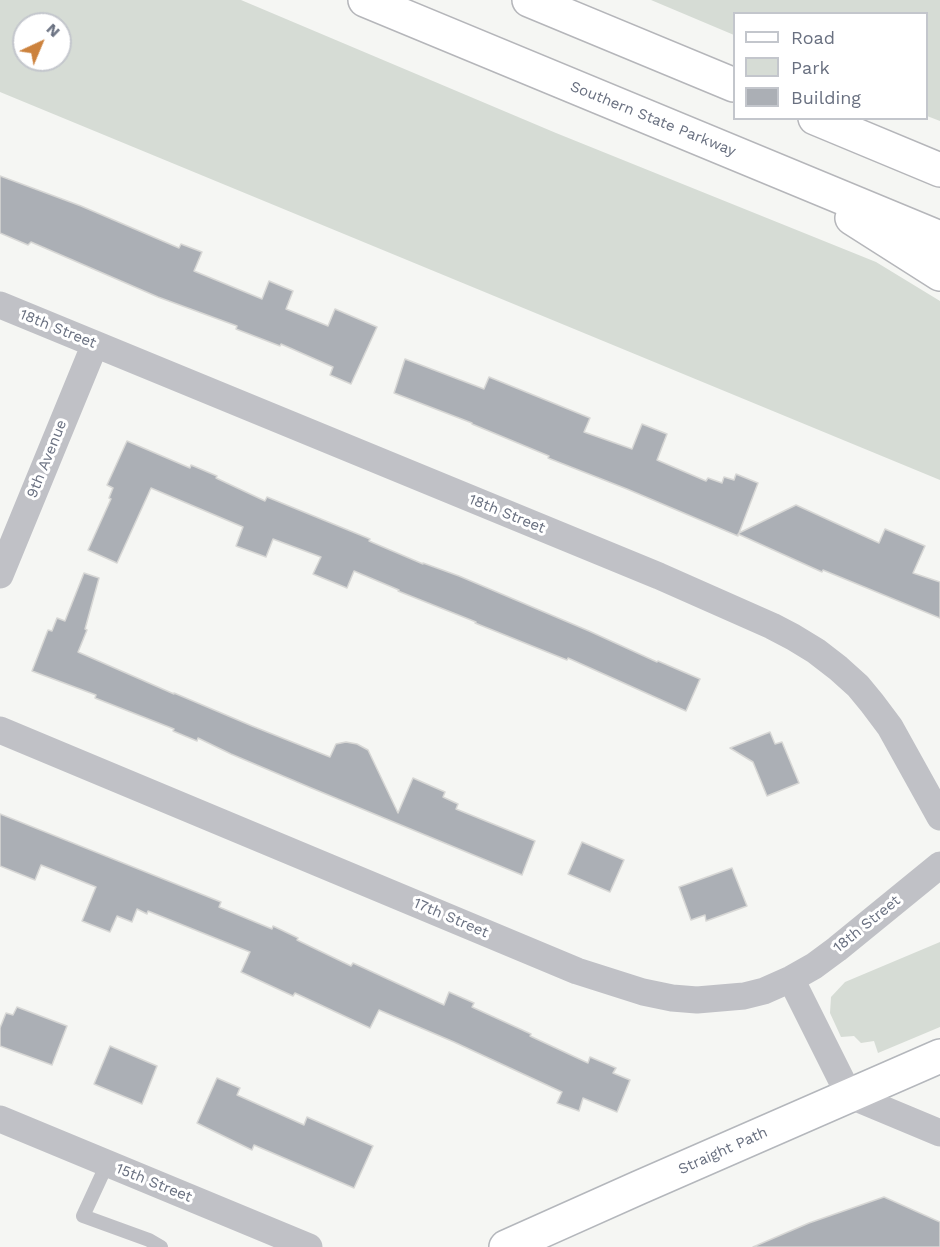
<!DOCTYPE html>
<html>
<head>
<meta charset="utf-8">
<style>
	body { margin:0 }
	#map { position:relative; width:940px; height:1247px; overflow:hidden; background:#f5f6f3; font-family:"Work Sans",sans-serif }
	canvas { display:block }
	.legend { position:absolute; left:733px; top:12px; width:195px; height:108px; box-sizing:border-box; background:#fff; border:2px solid #c3c6cc; margin:0; padding:8px 10px; list-style:none; font-size:18px; color:#697080 }
	.legend li { display:flex; align-items:center; gap:12px; height:30px }
	.legend b { width:30px; border:2px solid #c3c6cc }
	.north { position:absolute; left:12px; top:12px; width:60px; height:60px; box-sizing:border-box; background:#fff; border:2px solid #c3c6cc; border-radius:50%; rotate:44deg; font-size:16px; font-weight:700; line-height:24px; text-align:center; color:#697080 }
	.north::after { content:''; display:block; margin:auto; width:21px; height:27px; background:#cc823d; clip-path:polygon(50% 0,100% 100%,50% 72%,0 100%) }
</style>
</head>
<body>
<div id="map">
<canvas width="940" height="1247"></canvas>
<ul class="legend">
<li><b style="height:8px;background:#fff"></b>Road</li>
<li><b style="height:16px;background:#d6dcd5"></b>Park</li>
<li><b style="height:16px;background:#abafb5"></b>Building</li>
</ul>
<div class="north">N</div>
</div>
<script>
const ctx = document.querySelector('canvas').getContext('2d');
ctx.lineJoin = 'round';
function paint(path, color) {
  ctx.fillStyle = color;
  ctx.fill(path, 'evenodd');
}
function shape(rows) {
  const path = new Path2D();
  for (const r of rows) {
    path.moveTo(r[0], r[1]);
    for (let i = 2; i < r.length; i += 2) path.lineTo(r[i], r[i + 1]);
  }
  return path;
}
function trace(path, color, width, dash) {
  ctx.strokeStyle = color;
  ctx.lineWidth = width;
  ctx.lineCap = dash ? 'butt' : 'round';
  ctx.setLineDash(dash || []);
  ctx.stroke(path);
}
function drawText(font, color, halo, rows, align = 'center') {
  ctx.font = font + ' "Work Sans",sans-serif';
  ctx.lineWidth = 6;
  ctx.setLineDash([]);
  ctx.textBaseline = 'middle';
  ctx.strokeStyle = halo;
  ctx.fillStyle = color;
  for (const [text, x, y, turn = 0] of rows) {
    ctx.save();
    ctx.translate(x, y);
    ctx.rotate((+turn || 0) * Math.PI / 180);
    ctx.textAlign = isNaN(turn) ? turn : align;
    if (halo) ctx.strokeText(text, 0, 0);
    ctx.fillText(text, 0, 0);
    ctx.restore();
  }
}
const green = shape([
	[0,0,241,0,556,133,876,262,940,301,940,480,0,92],
	[24,24,60,24,60,60,24,60],
	[651,0,940,0,940,121,927,116,926,14,734,14,734,35],
	[940,942,940,1027,878,1053,874,1041,861,1043,854,1036,841,1037,830,1013,831,997,845,982]
]);
const building = shape([
	[0,176,81,206,179,248,181,244,202,252,194,271,262,299,269,281,293,291,286,309,328,326,335,309,377,327,351,384,330,375,333,367,281,344,280,346,236,329,237,326,158,297,31,242,28,245,0,233,0,176],
	[405,359,484,389,489,377,590,418,584,432,632,449,642,424,667,434,657,460,706,481,708,478,722,483,724,477,734,480,736,474,758,483,739,533,796,505,879,543,885,529,925,546,913,573,940,582,940,618,823,570,822,572,738,534,738,536,627,489,548,458,549,456,472,424,472,423,394,393,405,359],
	[127,441,190,468,191,465,217,476,216,478,265,501,267,497,370,539,369,541,423,564,423,563,459,576,589,631,657,662,658,661,700,679,686,711,568,658,567,660,475,623,476,622,398,591,399,590,354,571,347,588,313,574,321,557,273,539,266,557,236,546,243,527,151,488,117,563,88,550,111,499,109,498,113,488,107,485,127,441],
	[84,573,99,578,85,629,87,630,78,652,174,694,174,693,252,726,330,757,336,744,346,742,357,744,368,750,398,813,413,778,445,792,443,797,458,804,456,809,535,841,522,875,309,787,231,754,198,738,197,741,173,731,174,729,95,698,96,695,32,671,48,630,52,631,57,618,65,621,84,573],
	[770,732,775,744,782,742,799,783,767,796,753,762,730,748,770,732],
	[0,814,221,902,219,907,272,929,273,926,298,938,297,940,351,966,353,963,444,1005,449,992,474,1003,472,1007,531,1034,530,1036,588,1063,590,1057,616,1068,613,1073,630,1080,617,1112,583,1098,579,1111,557,1103,562,1092,454,1042,379,1010,370,1028,295,993,293,996,241,972,250,952,148,911,147,914,137,909,132,922,117,916,110,932,82,921,96,887,41,865,35,880,0,866,0,814],
	[582,842,624,860,610,892,568,874,582,842],
	[732,868,747,906,706,921,705,915,691,920,679,887,732,868],
	[17,1007,67,1026,52,1065,0,1046,0,1028,6,1013,13,1015,17,1007],
	[110,1046,157,1066,142,1104,94,1084,110,1046],
	[217,1078,240,1088,237,1095,304,1125,307,1117,373,1146,354,1188,254,1145,252,1150,197,1123,217,1078],
	[884,1197,940,1222,940,1247,753,1247,809,1223,884,1197]
]);
const service = shape([
	[107,1164,83,1216,149,1240,161,1247]
]);
const minor = shape([
	[0,305,659,576,772,626,793,637,816,651,838,668,858,686,872,703,890,727,940,817],
	[0,575,95,344],
	[0,730,577,971,643,992,672,998,697,1000,744,996,764,991,791,979,814,966,837,949,940,865],
	[791,979,849,1095,940,1133],
	[0,1119,309,1247]
]);
const secondary = shape([
	[506,1247,638,1188,940,1056]
]);
const motorway = shape([
	[365,0,940,238],
	[529,0,734,85],
	[815,118,940,170],
	[852,218,940,274]
]);
const streetNames = [
	["Southern State Parkway",653,119,22],
	["18th Street",58,329,22],
	["9th Avenue",47,459,-68],
	["18th Street",507,514,22],
	["17th Street",451,918,23],
	["18th Street",867,924,-39],
	["Straight Path",723,1151,-24],
	["15th Street",154,1183,22]
];
paint(green, '#d6dcd5');
paint(building, '#abafb5');
trace(building, '#d7d7d5', 1.5);
trace(secondary, '#b4b7bc', 36);
trace(motorway, '#b5b6ba', 36);
trace(service, '#c0c1c6', 14);
trace(minor, '#c0c1c6', 27);
trace(secondary, '#fff', 33);
trace(motorway, '#fff', 33);
drawText('15px', '#697080', '#fff', streetNames);
</script>
</body>
</html>
